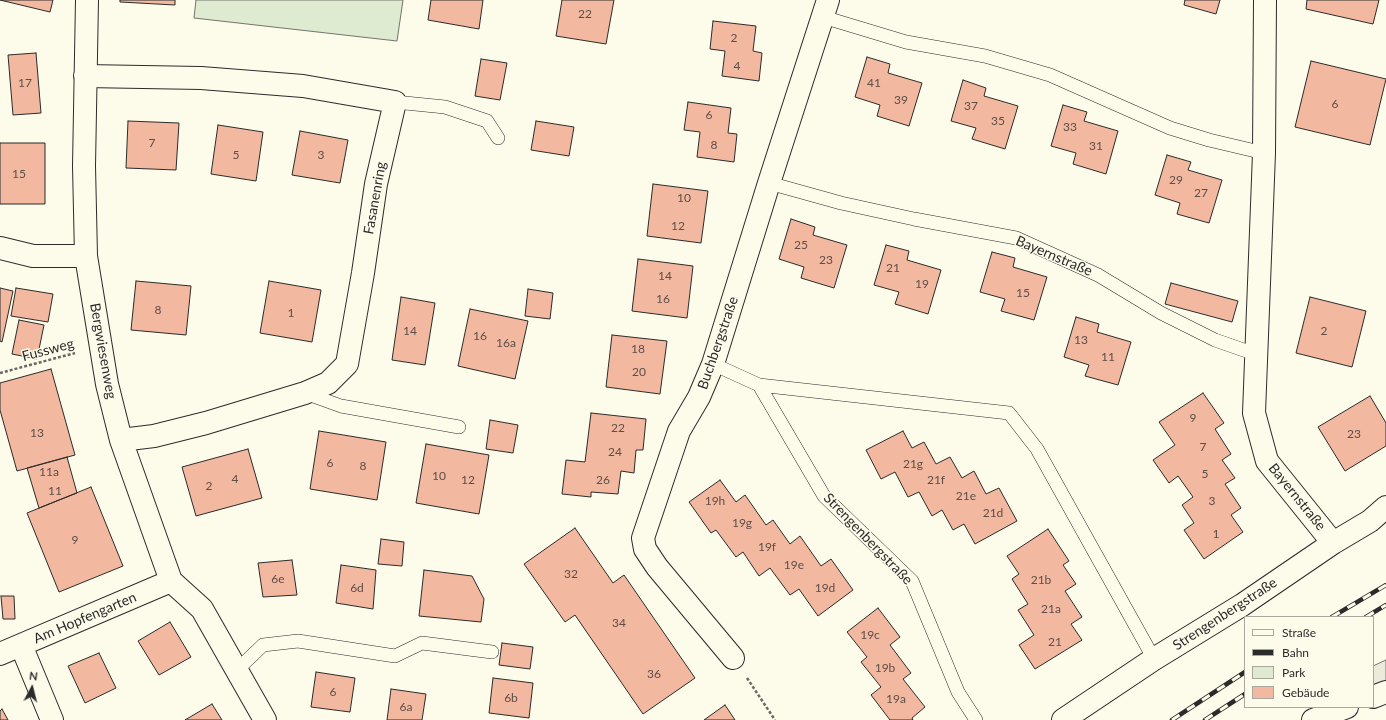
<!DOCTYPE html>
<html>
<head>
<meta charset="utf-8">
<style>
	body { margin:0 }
	#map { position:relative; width:1386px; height:720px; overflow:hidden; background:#fdfbea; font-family:Lato,sans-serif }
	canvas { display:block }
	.legend { position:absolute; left:1244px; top:616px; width:130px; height:92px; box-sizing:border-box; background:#fdfbea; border:1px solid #a9a89e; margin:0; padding:5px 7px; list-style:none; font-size:12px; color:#2b2b2b }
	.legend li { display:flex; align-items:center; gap:8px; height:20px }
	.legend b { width:20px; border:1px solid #a9a89e }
	.north { position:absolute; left:12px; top:668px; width:40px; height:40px; -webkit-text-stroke:3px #fdfbea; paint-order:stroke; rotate:7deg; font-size:11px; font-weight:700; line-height:16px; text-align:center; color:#2b2b2b }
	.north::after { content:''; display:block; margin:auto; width:14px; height:18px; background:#2b2b2b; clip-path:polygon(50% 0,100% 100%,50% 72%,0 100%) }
</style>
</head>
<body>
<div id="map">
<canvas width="1386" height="720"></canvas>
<ul class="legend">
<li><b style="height:5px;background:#fdfbea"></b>Straße</li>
<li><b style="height:5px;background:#2b2b2b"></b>Bahn</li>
<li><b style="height:11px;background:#deebd1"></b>Park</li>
<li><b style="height:11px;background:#f2b8a0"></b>Gebäude</li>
</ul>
<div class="north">N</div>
</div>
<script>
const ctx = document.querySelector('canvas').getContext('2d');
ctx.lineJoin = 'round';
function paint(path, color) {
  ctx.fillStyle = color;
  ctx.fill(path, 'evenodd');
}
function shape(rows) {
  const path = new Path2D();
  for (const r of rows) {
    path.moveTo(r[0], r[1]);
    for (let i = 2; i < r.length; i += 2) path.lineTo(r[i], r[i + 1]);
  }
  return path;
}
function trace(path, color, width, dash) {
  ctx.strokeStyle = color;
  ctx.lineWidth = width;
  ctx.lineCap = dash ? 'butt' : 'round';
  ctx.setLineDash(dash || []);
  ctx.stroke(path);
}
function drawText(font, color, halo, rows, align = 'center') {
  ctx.font = font + ' Lato,sans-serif';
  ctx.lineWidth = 3;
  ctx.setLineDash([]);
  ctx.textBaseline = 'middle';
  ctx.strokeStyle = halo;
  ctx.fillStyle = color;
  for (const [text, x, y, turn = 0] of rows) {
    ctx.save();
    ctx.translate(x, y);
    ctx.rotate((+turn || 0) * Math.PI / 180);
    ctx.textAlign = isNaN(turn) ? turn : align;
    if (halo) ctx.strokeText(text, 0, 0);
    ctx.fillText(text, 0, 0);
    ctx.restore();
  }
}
const green = shape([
	[196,0,403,0,397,41,194,18,196,0]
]);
const parking = shape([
	[1386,660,1386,682,1373,688,1373,666,1386,660]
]);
const building = shape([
	[0,0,53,0,50,12,0,0],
	[120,0,175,0,175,5,120,2,120,0],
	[431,0,483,0,479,29,428,20,431,0],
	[562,0,614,0,606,44,556,36,562,0],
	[1185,0,1220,0,1216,14,1184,5,1185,0],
	[1307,0,1379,0,1373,24,1306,9,1307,0],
	[713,21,756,26,753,51,762,53,759,81,722,76,725,51,710,49,713,21],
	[36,53,41,113,13,115,8,55,36,53],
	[867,57,890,64,888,73,922,83,909,126,877,116,880,105,855,97,867,57],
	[481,59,507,63,500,100,475,96,481,59],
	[1311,61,1386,79,1370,145,1295,127,1311,61],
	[963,80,986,88,984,96,1018,106,1005,149,972,139,976,128,951,121,963,80],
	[688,102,731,108,728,133,737,134,734,162,697,157,700,132,684,130,688,102],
	[1063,105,1087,112,1084,121,1118,131,1106,174,1073,164,1076,153,1051,146,1063,105],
	[128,121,179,123,176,170,126,168,128,121],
	[536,121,574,127,569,156,531,150,536,121],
	[218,125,263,132,256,181,211,174,218,125],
	[300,131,348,140,340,183,292,175,300,131],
	[0,143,45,143,45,204,0,204,0,143],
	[1167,155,1191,162,1188,170,1222,180,1209,223,1177,214,1180,203,1155,195,1167,155],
	[653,184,708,191,701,243,647,236,653,184],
	[791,219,815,227,813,235,847,245,834,288,801,278,804,267,779,259,791,219],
	[886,245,909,251,907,260,941,270,928,314,895,304,899,292,874,285,886,245],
	[992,252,1015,258,1013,267,1047,277,1034,320,1001,311,1005,299,980,292,992,252],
	[638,259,693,266,687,318,632,311,638,259],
	[136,281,191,286,186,335,131,330,136,281],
	[269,281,321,290,312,342,260,333,269,281],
	[1171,283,1238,301,1232,322,1165,304,1171,283],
	[0,288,13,291,2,342,0,341,0,288],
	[16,288,53,294,48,322,11,316,16,288],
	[528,289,553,293,550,319,525,316,528,289],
	[401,297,435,303,425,365,392,360,401,297],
	[1310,297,1366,311,1352,367,1296,353,1310,297],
	[470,309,528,321,515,379,458,366,470,309],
	[1076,317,1099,324,1097,332,1131,342,1118,385,1085,376,1089,365,1064,357,1076,317],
	[19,320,44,325,37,359,12,354,19,320],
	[612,335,667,341,660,394,606,387,612,335],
	[51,369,75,455,17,471,0,410,0,383,51,369],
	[1203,393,1224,423,1215,429,1231,454,1222,460,1235,478,1225,484,1241,508,1231,515,1243,532,1204,559,1184,530,1194,523,1182,505,1193,497,1178,476,1169,483,1153,460,1175,445,1159,422,1203,393],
	[1370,396,1386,423,1386,446,1345,471,1318,427,1370,396],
	[591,413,646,419,643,450,636,450,634,473,621,471,618,494,591,492,591,497,562,494,566,460,585,462,591,413],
	[490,420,518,425,513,453,486,449,490,420],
	[319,431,386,442,377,500,310,489,319,431],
	[903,431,912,448,924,442,936,464,950,457,962,478,974,471,986,494,999,488,1017,521,975,544,964,524,953,530,942,510,932,516,919,492,908,497,895,472,881,479,866,450,903,431],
	[426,444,489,455,479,514,416,503,426,444],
	[248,449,262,498,196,516,182,467,248,449],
	[67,457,77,493,39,508,27,468,67,457],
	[720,480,736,502,745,495,766,525,773,520,790,544,800,536,821,566,831,559,853,590,818,616,799,589,790,595,770,568,759,576,743,552,736,557,716,530,711,533,689,502,720,480],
	[91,487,123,566,59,592,27,513,91,487],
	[575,528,613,583,624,575,695,678,643,714,575,615,565,622,524,564,575,528],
	[1048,529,1069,561,1063,565,1076,584,1065,591,1082,617,1071,624,1082,640,1035,669,1019,645,1034,635,1018,610,1028,604,1012,579,1019,574,1007,556,1048,529],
	[381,539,404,542,402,566,378,564,381,539],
	[292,560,297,595,263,597,258,563,292,560],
	[341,565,376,570,373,609,336,603,341,565],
	[424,570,472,576,484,599,481,622,419,616,424,570],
	[1,596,14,596,15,619,3,619,1,596],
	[878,608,900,637,890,645,911,673,903,679,925,707,912,718,913,720,890,720,871,695,881,687,861,662,867,657,847,632,878,608],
	[170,622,191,657,159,675,138,641,170,622],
	[502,643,533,647,530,669,499,665,502,643],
	[99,653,116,688,85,703,68,666,99,653],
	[316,672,355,678,350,712,311,707,316,672],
	[493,678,533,683,529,718,489,713,493,678],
	[391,689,426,694,422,720,387,720,391,689],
	[212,704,222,720,185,720,212,704],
	[725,705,735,720,704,720,725,705],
	[2,709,8,720,0,720,0,711,2,709]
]);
const path = shape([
	[0,373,75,353],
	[747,678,775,720]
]);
const service = shape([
	[823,17,906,42,985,56,1050,75,1170,128,1209,140,1264,153],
	[395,102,445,107,487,121,498,138],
	[769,183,841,203,914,219,1016,238,1098,275,1161,313,1215,340,1255,354],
	[713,364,759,385,1009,413,1037,449,1154,659],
	[759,385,824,496,912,581,958,692,976,720],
	[305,393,341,406,459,427],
	[237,670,263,645,298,641,395,656,422,643,492,652]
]);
const minor = shape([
	[87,0,84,166,86,256,107,384,121,440,171,581,202,609,265,720],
	[1265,0,1264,153,1254,413,1267,461,1333,543],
	[85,76,201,78,303,86,395,102,376,184,363,273,347,364,328,383,305,393,206,423,154,436,121,440],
	[0,248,33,256,86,256],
	[21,645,52,720],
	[0,654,171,581],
	[733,658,657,567,645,549,643,538,679,431,699,397,713,364,769,183,828,0],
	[1373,697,1386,692],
	[1063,720,1154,659,1242,605,1333,543,1370,521,1386,507],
	[1313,720,1347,707]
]);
const rail = shape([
	[1332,617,1386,585],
	[1366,617,1386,605],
	[1172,720,1245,672],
	[1205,720,1245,694]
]);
const numberNames = [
	["22",585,14],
	["2",734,38],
	["4",737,66],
	["17",25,83],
	["41",874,83],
	["39",901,100],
	["6",1335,104],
	["37",971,106],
	["6",709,115],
	["35",998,121],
	["33",1070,127],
	["7",152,143],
	["8",714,145],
	["31",1096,146],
	["5",236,155],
	["3",321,155],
	["15",19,174],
	["29",1176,180],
	["27",1201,193],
	["10",684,198],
	["12",678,226],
	["25",801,245],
	["23",826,260],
	["21",893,268],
	["14",665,276],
	["19",922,284],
	["15",1023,293],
	["16",663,299],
	["8",158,310],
	["1",291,313],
	["14",410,331],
	["2",1324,331],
	["16",480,336],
	["13",1081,340],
	["16a",506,343],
	["18",638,349],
	["11",1108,357],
	["20",639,372],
	["9",1193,418],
	["22",618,428],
	["13",37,433],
	["23",1354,434],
	["7",1203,447],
	["24",615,452],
	["6",330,463],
	["21g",913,464],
	["8",363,466],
	["11a",49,472],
	["5",1205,474],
	["10",439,476],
	["4",235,479],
	["12",468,480],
	["26",603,480],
	["21f",936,480],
	["2",209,486],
	["11",55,491],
	["21e",966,496],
	["19h",715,501],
	["3",1212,501],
	["21d",993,513],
	["19g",742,523],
	["1",1216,534],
	["9",75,540],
	["19f",767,547],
	["19e",794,565],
	["32",571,574],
	["6e",278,579],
	["21b",1041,580],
	["6d",357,588],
	["19d",825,588],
	["21a",1051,609],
	["34",619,623],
	["19c",870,635],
	["21",1055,642],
	["19b",885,668],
	["36",654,674],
	["6",333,692],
	["6b",511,698],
	["19a",896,699],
	["6a",406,707]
];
const streetNames = [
	["Fasanenring",375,198,-80],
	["Bayernstraße",1054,256,23],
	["Buchbergstraße",718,343,-71],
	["Fussweg",48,350,-15],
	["Bergwiesenweg",103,351,80],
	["Bayernstraße",1297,497,51],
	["Strengenbergstraße",868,539,46],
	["Strengenbergstraße",1225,614,-33],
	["Am Hopfengarten",85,618,-23]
];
paint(green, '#deebd1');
trace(green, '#74746e', 1);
paint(parking, '#eceadb');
trace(parking, '#74746e', 1);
paint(building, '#f2b8a0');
trace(building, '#2b2b2b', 1);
trace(service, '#2b2b2b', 14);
trace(minor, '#2b2b2b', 24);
trace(path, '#6a6964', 2.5, [3, 2]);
trace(service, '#fdfbea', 13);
trace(minor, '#fdfbea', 22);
trace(rail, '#2b2b2b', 4.5);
trace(rail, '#fdfbea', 3, [9]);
drawText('12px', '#5d4e48', null, numberNames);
drawText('14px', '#2b2b2b', '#fdfbea', streetNames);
</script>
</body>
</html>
